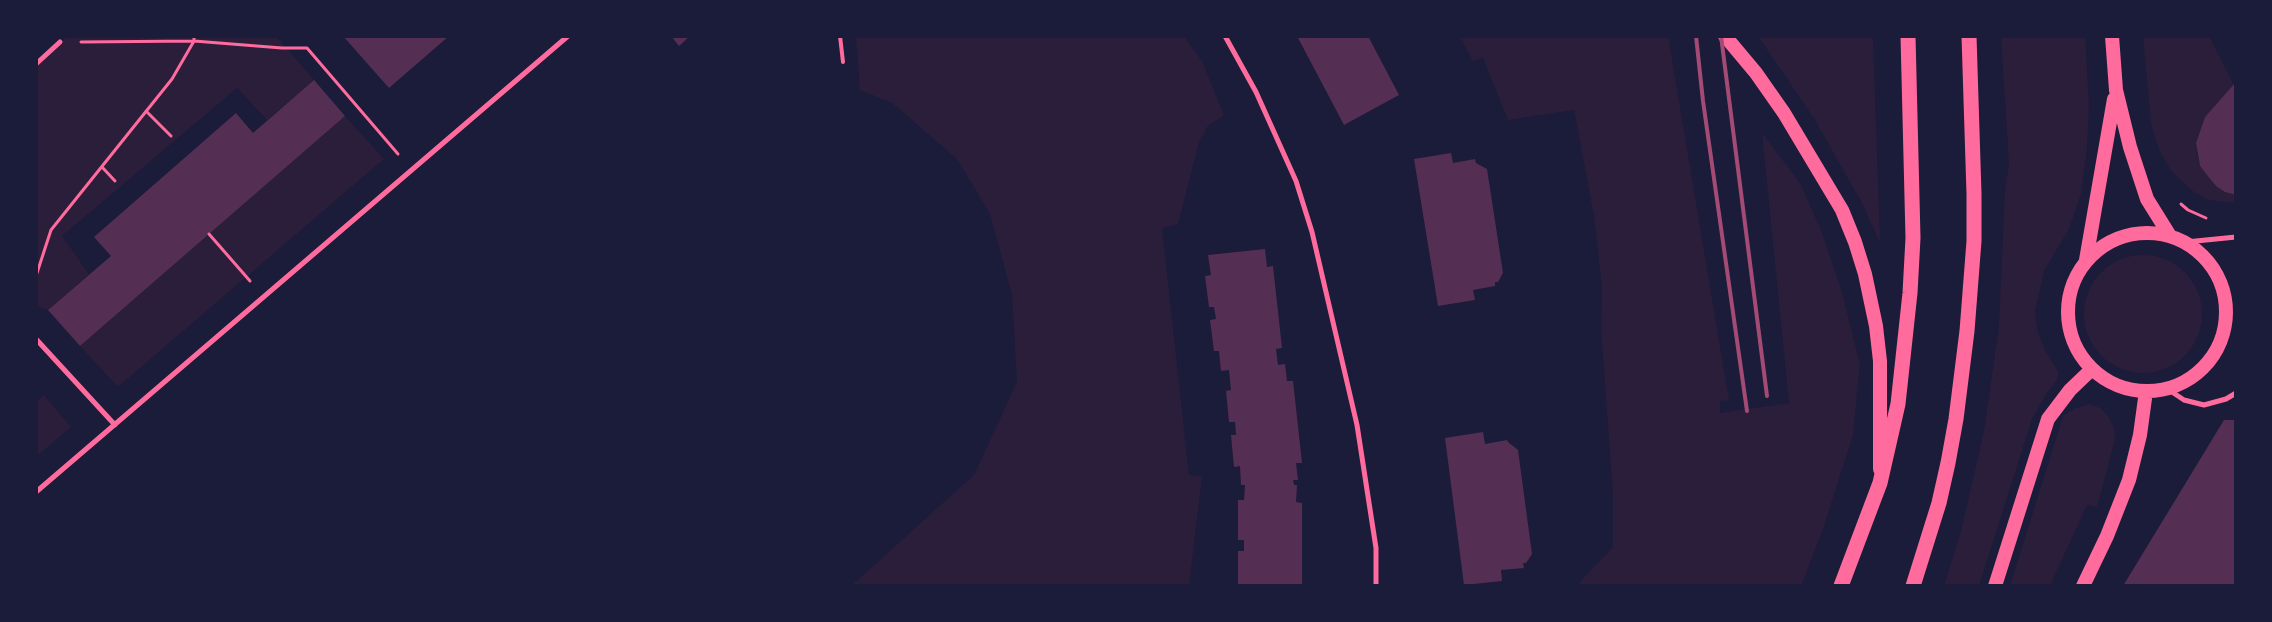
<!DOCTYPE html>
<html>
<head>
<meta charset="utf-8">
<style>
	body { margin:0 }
	#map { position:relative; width:2272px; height:622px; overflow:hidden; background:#1b1b3a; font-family:Lato,sans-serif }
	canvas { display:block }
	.frame { position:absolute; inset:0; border:38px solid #1b1b3a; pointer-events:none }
</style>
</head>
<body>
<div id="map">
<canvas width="2272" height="622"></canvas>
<div class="frame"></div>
</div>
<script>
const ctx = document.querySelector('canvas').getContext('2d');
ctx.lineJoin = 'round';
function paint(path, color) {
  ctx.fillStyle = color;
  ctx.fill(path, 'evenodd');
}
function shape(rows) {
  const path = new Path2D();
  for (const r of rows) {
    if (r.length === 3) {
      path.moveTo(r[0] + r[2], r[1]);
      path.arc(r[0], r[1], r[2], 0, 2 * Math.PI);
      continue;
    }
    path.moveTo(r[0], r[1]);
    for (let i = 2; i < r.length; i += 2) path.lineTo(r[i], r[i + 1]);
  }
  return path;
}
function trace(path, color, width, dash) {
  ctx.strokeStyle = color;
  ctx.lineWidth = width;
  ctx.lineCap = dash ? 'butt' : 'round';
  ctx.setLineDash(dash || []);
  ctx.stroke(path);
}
const green = shape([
	[68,36,276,36,314,80,267,120,237,88,62,236,89,274,48,310,36,306,36,64],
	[856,36,1184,36,1202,61,1224,115,1208,126,1199,142,1178,224,1162,228,1189,475,1202,476,1189,586,851,586,974,475,1017,382,1012,295,990,214,957,159,892,103,860,90],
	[1459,36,1668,36,1729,400,1720,401,1720,413,1789,403,1762,133,1800,183,1821,230,1842,292,1860,364,1853,435,1823,529,1801,586,1576,586,1613,547,1613,495,1601,328,1602,286,1594,216,1574,110,1508,120,1483,58,1473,61],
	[1758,36,1873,36,1880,243,1863,205,1815,120],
	[2001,36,2085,36,2089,104,2087,148,2081,194,2069,229,2044,271,2035,312,2038,333,2045,350,2059,373,2057,380,2046,394,2032,419,1979,586,1944,586,1961,531,1984,431,1999,326,2005,191,2009,163],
	[2143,36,2209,36,2234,85,2205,117,2196,142,2197,155,2200,166,2216,186,2225,192,2236,195,2236,203,2209,200,2194,192,2171,171,2158,147,2151,124],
	[345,116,384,159,118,387,80,346],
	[2143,314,59],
	[44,395,71,427,36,457,36,402],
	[2090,404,2100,408,2108,416,2114,427,2115,440,2097,507,2087,505,2050,586,2010,586,2063,416,2076,408]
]);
const building = shape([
	[343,36,449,36,389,88],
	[671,36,690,36,679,46],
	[1297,36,1368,36,1399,95,1344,125],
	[314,80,345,116,80,346,48,310,111,256,94,237,236,113,253,133],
	[2236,82,2236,195,2225,192,2216,186,2207,175,2200,166,2196,143,2205,117],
	[1451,153,1453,163,1475,159,1476,163,1487,169,1503,273,1498,282,1495,282,1495,286,1473,290,1475,300,1438,306,1414,159],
	[1265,249,1267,267,1273,266,1282,348,1276,349,1278,365,1285,364,1287,381,1293,381,1302,463,1296,463,1298,480,1293,480,1294,485,1297,485,1296,502,1302,503,1302,586,1238,586,1238,551,1244,551,1244,540,1238,540,1238,500,1244,500,1245,485,1241,485,1240,466,1234,467,1231,435,1236,435,1235,422,1229,422,1226,391,1231,390,1229,370,1221,371,1219,351,1214,351,1210,320,1216,319,1214,307,1209,307,1205,276,1211,275,1208,255],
	[2224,420,2236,420,2236,586,2123,586],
	[1483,432,1485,444,1507,440,1508,442,1518,450,1532,554,1526,563,1523,563,1524,568,1501,570,1502,581,1464,585,1445,438]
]);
const path = shape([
	[81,42,194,41,282,48,307,48,398,154],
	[146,111,171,136],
	[102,167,115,181],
	[2181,204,2188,210,2206,218],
	[209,234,250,281],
	[36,276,51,230,172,79,194,41,194,36]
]);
const service = shape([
	[840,36,843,62]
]);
const minor = shape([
	[1225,36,1256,92,1296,181,1312,232,1357,425,1376,548,1376,586],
	[36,64,60,42],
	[2186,242,2236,237],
	[36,339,115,425],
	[2166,388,2184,400,2204,405,2226,399,2236,393],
	[36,492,568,36]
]);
const trunk = shape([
	[1725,36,1756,73,1784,113,1842,210,1855,242,1865,274,1876,326,1880,361,1880,469],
	[2112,36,2116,90,2130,147,2147,199,2170,236],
	[2147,312,79],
	[2086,260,2114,99],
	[1995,586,2048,419,2070,390,2092,369],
	[2083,586,2107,536,2129,480,2140,435,2146,391]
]);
const motorway = shape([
	[1841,586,1880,483,1898,404,1910,293,1913,238,1908,36],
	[1913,586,1939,503,1948,463,1956,419,1967,331,1974,241,1974,194,1969,36]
]);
const rail = shape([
	[1696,36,1703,101,1747,411],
	[1721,36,1767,396]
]);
paint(green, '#2a1e3b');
paint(building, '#542f53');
trace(path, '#ff6b9d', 3);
trace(service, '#ff6b9d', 4);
trace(minor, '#ff6b9d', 5);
trace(trunk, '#ff6b9d', 14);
trace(motorway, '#ff6b9d', 15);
trace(rail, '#a44b75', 4);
</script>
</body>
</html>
